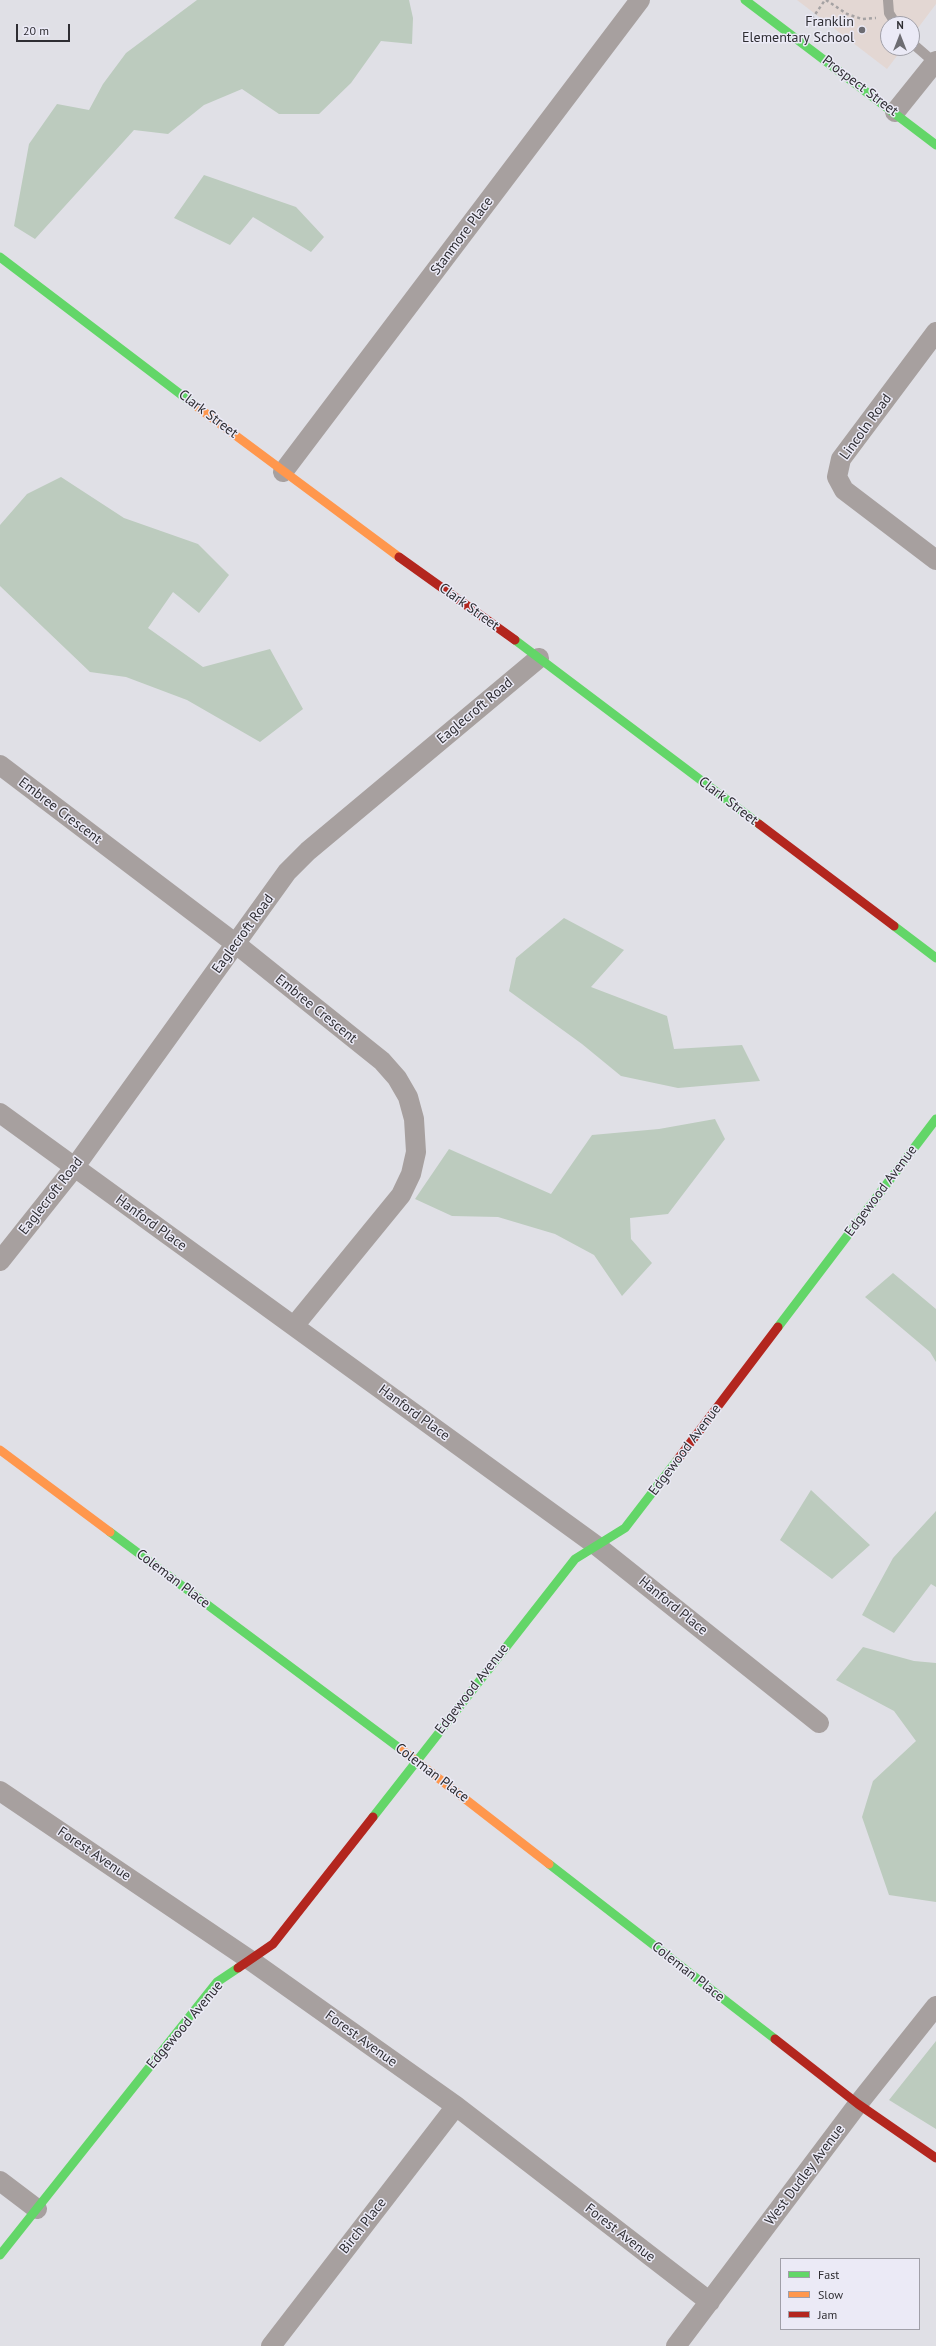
<!DOCTYPE html>
<html>
<head>
<meta charset="utf-8">
<style>
	body { margin:0 }
	#map { position:relative; width:936px; height:2346px; overflow:hidden; background:#e0e0e6; font-family:"PT Sans",sans-serif }
	canvas { display:block }
	.legend { position:absolute; left:780px; top:2258px; width:140px; height:72px; box-sizing:border-box; background:#ebeaf6; border:1px solid #a09fa8; margin:0; padding:5px 7px; list-style:none; font-size:12px; color:#2f2e33 }
	.legend li { display:flex; align-items:center; gap:8px; height:20px }
	.legend b { width:20px; border:1px solid #a09fa8 }
	.north { position:absolute; left:880px; top:16px; width:40px; height:40px; box-sizing:border-box; background:#ebeaf6; border:1px solid #a09fa8; border-radius:50%; rotate:0deg; font-size:11px; font-weight:700; line-height:16px; text-align:center; color:#2f2e33 }
	.north::after { content:''; display:block; margin:auto; width:14px; height:18px; background:#6d6c72; clip-path:polygon(50% 0,100% 100%,50% 72%,0 100%) }
	.scale { position:absolute; left:16px; top:24px; width:54px; height:18px; box-sizing:border-box; border:2px solid #2f2e33; border-top:0; padding-left:5px; font-size:12px; line-height:14px; white-space:nowrap; color:#2f2e33; -webkit-text-stroke:3px #ebeaf6; paint-order:stroke }
</style>
</head>
<body>
<div id="map">
<canvas width="936" height="2346"></canvas>
<ul class="legend">
<li><b style="height:5px;background:#63d668"></b>Fast</li>
<li><b style="height:5px;background:#ff974d"></b>Slow</li>
<li><b style="height:5px;background:#b3261e"></b>Jam</li>
</ul>
<div class="north">N</div>
<div class="scale">20 m</div>
</div>
<script>
const ctx = document.querySelector('canvas').getContext('2d');
ctx.lineJoin = 'round';
function paint(path, color) {
  ctx.fillStyle = color;
  ctx.fill(path, 'evenodd');
}
function shape(rows) {
  const path = new Path2D();
  for (const r of rows) {
    path.moveTo(r[0], r[1]);
    for (let i = 2; i < r.length; i += 2) path.lineTo(r[i], r[i + 1]);
  }
  return path;
}
function trace(path, color, width, dash) {
  ctx.strokeStyle = color;
  ctx.lineWidth = width;
  ctx.lineCap = dash ? 'butt' : 'round';
  ctx.setLineDash(dash || []);
  ctx.stroke(path);
}
function drawText(font, color, halo, rows, align = 'center') {
  ctx.font = font + ' "PT Sans",sans-serif';
  ctx.lineWidth = 3;
  ctx.setLineDash([]);
  ctx.textBaseline = 'middle';
  ctx.strokeStyle = halo;
  ctx.fillStyle = color;
  for (const [text, x, y, turn = 0] of rows) {
    ctx.save();
    ctx.translate(x, y);
    ctx.rotate((+turn || 0) * Math.PI / 180);
    ctx.textAlign = isNaN(turn) ? turn : align;
    if (halo) ctx.strokeText(text, 0, 0);
    ctx.fillText(text, 0, 0);
    ctx.restore();
  }
}
const education = shape([
	[797,0,936,0,936,4,912,36,912,24,888,24,888,48,903,48,887,69]
]);
const green = shape([
	[197,0,409,0,413,18,412,44,381,41,351,83,319,114,279,114,242,89,204,105,168,134,134,130,35,239,14,226,29,144,57,104,89,110,103,84,126,53],
	[204,175,296,207,324,237,311,252,253,217,230,245,174,218],
	[61,477,124,518,198,544,229,575,199,613,173,592,148,628,203,667,270,649,303,709,260,742,187,700,126,677,90,672,0,586,0,525,27,494],
	[564,918,624,950,591,987,667,1016,674,1049,742,1045,760,1081,678,1088,621,1076,582,1044,509,991,516,958],
	[715,1119,725,1139,668,1214,630,1218,631,1239,652,1263,622,1296,594,1255,555,1234,498,1217,452,1216,415,1199,449,1149,551,1194,592,1135,659,1129],
	[893,1273,936,1309,936,1362,930,1352,865,1297],
	[811,1490,870,1545,832,1579,780,1540],
	[936,1511,936,1587,931,1584,894,1633,862,1615,893,1558],
	[863,1647,914,1661,936,1663,936,1902,889,1895,862,1817,873,1781,916,1741,894,1711,836,1680],
	[936,2041,936,2129,889,2100]
]);
const path = shape([
	[826,0,847,14,862,19,876,18],
	[812,19,825,0]
]);
const lane = shape([
	[888,0,889,13,896,24],
	[912,43,935,63]
]);
const street = shape([
	[895,112,936,61],
	[936,332,841,459,837,477,844,490,936,560],
	[283,472,640,0],
	[0,765,236,944,382,1061,397,1078,408,1097,414,1119,416,1152,411,1174,401,1195,294,1326],
	[0,1113,597,1546,819,1723],
	[0,1261,74,1168,287,872,308,851,539,658],
	[0,1791,250,1960,456,2106,710,2302],
	[0,2181,37,2209],
	[271,2346,456,2106],
	[676,2346,858,2104,936,2006]
]);
const fast = shape([
	[745,0,936,145],
	[0,257,196,406],
	[515,640,759,824],
	[894,926,936,958],
	[778,1327,936,1119],
	[110,1532,402,1750],
	[373,1817,575,1559,625,1528,678,1459],
	[549,1864,775,2039],
	[0,2255,217,1982,238,1968]
]);
const slow = shape([
	[196,406,399,557],
	[0,1450,110,1532],
	[402,1750,549,1864]
]);
const jam = shape([
	[399,557,515,640],
	[759,824,894,926],
	[678,1459,778,1327],
	[238,1968,273,1944,373,1817],
	[775,2039,858,2104,936,2158]
]);
const markers = [
	[862,30,4,"#6d6c72"]
];
const poiNames = [
	["Franklin",854,22],
	["Elementary School",854,38]
];
const streetNames = [
	["Prospect Street",860,86,37],
	["Stanmore Place",462,236,-53],
	["Clark Street",208,414,37],
	["Lincoln Road",866,427,-54],
	["Clark Street",469,607,36],
	["Eaglecroft Road",475,711,-40],
	["Clark Street",728,801,37],
	["Embree Crescent",60,811,37],
	["Eaglecroft Road",243,934,-54],
	["Embree Crescent",316,1009,39],
	["Edgewood Avenue",881,1191,-53],
	["Eaglecroft Road",51,1196,-52],
	["Hanford Place",151,1223,36],
	["Hanford Place",414,1413,36],
	["Edgewood Avenue",685,1450,-53],
	["Coleman Place",173,1579,37],
	["Hanford Place",673,1606,39],
	["Edgewood Avenue",472,1689,-52],
	["Coleman Place",432,1773,37],
	["Forest Avenue",94,1854,34],
	["Coleman Place",688,1972,38],
	["Edgewood Avenue",185,2025,-50],
	["Forest Avenue",361,2039,36],
	["West Dudley Avenue",805,2175,-53],
	["Birch Place",363,2226,-52],
	["Forest Avenue",620,2233,38]
];
paint(education, '#e3d7d3');
paint(green, '#bccbbe');
trace(path, '#a5a2a3', 2.5, [3, 3]);
trace(lane, '#a7a09f', 10);
trace(street, '#a7a09f', 20);
trace(fast, '#63d668', 9);
trace(slow, '#ff974d', 9);
trace(jam, '#b3261e', 9);
for (const [x, y, r, color] of markers) {
  const dot = new Path2D();
  dot.arc(x, y, r, 0, 2 * Math.PI);
  ctx.fillStyle = color;
  ctx.fill(dot);
  trace(dot, '#ebeaf6', 1.5);
}
drawText('14px', '#2f2e33', '#ebeaf6', poiNames, 'right');
drawText('14px', '#2f2e33', '#ebeaf6', streetNames);
</script>
</body>
</html>
